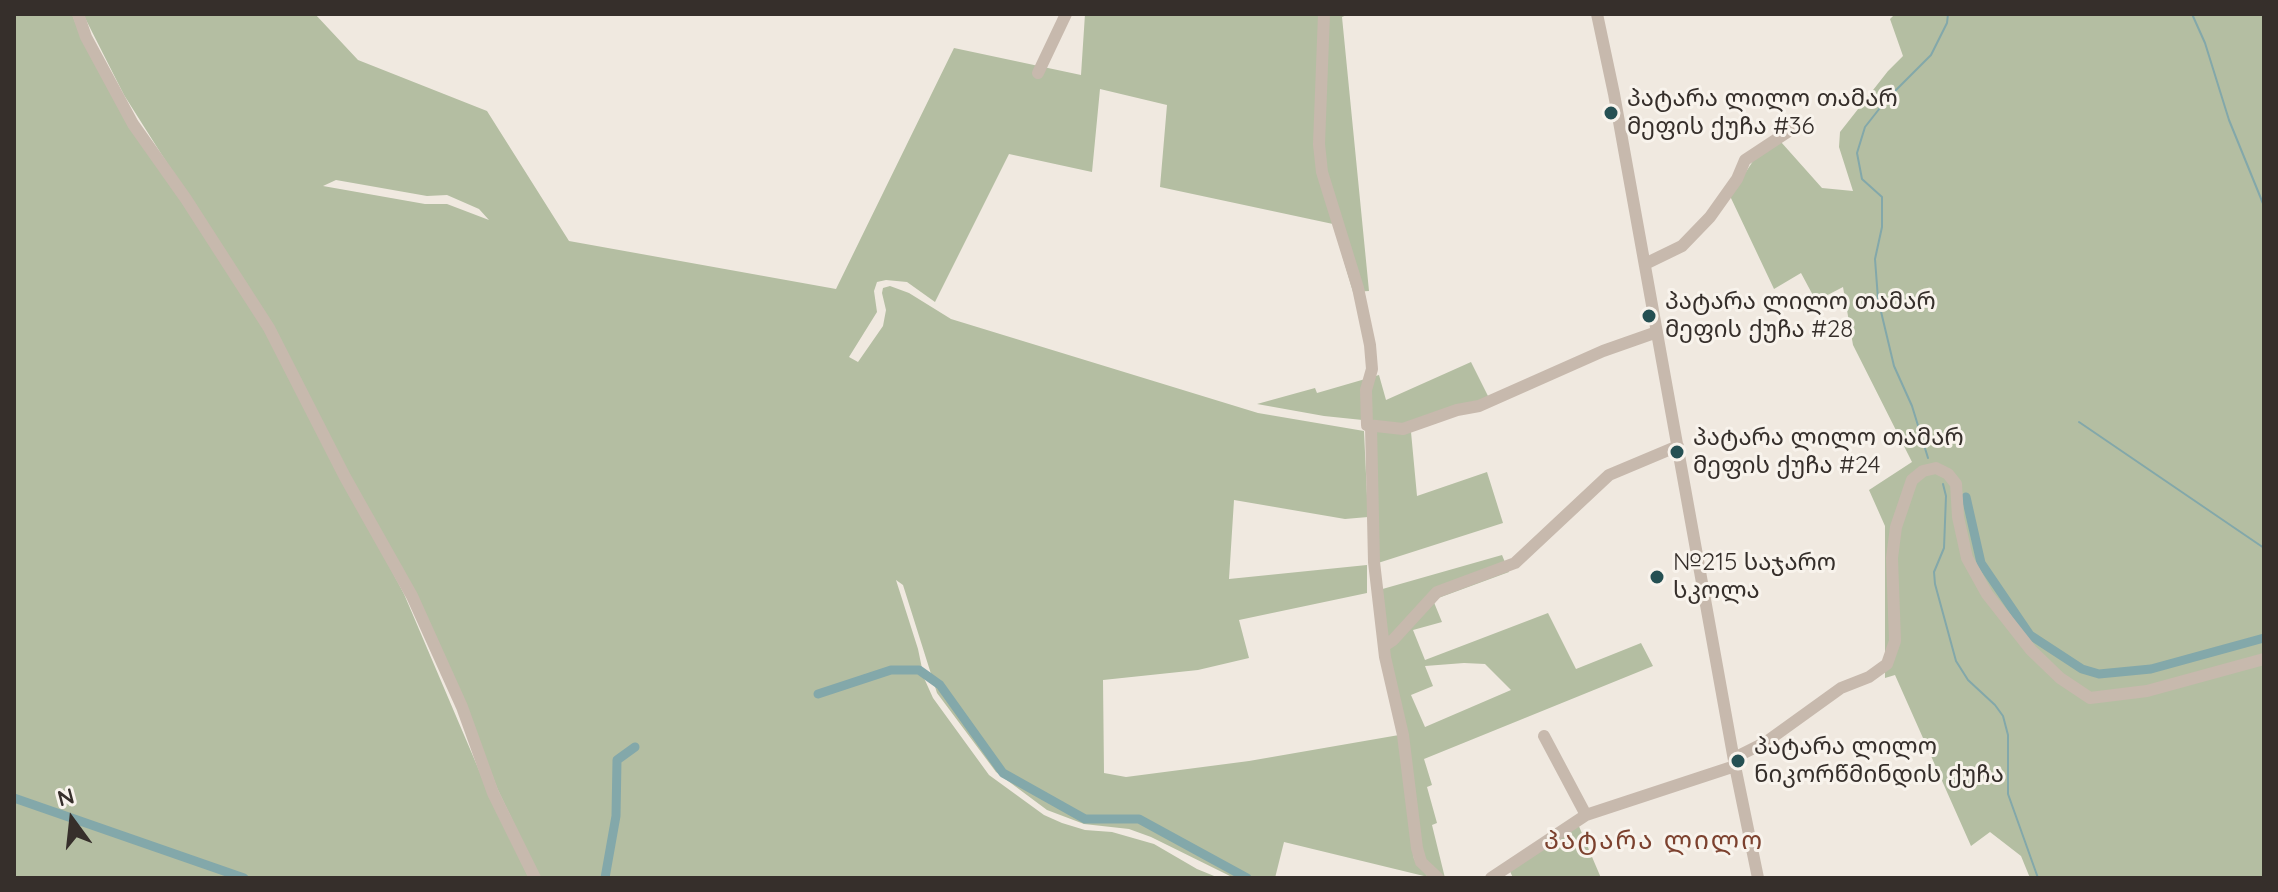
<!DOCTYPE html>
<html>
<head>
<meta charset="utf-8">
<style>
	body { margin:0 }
	#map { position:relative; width:2278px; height:892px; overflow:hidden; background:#f0e9e0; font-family:Quicksand,sans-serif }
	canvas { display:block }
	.frame { position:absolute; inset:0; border:16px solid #362f2b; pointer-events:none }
	.north { position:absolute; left:32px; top:780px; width:80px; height:80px; -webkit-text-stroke:6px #f8f3ec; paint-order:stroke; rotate:345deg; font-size:22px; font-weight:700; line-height:32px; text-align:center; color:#362f2b }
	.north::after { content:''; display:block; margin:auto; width:28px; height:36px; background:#362f2b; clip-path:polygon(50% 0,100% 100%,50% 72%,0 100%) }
</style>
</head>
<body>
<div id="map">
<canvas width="2278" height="892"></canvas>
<div class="frame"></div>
<div class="north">N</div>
</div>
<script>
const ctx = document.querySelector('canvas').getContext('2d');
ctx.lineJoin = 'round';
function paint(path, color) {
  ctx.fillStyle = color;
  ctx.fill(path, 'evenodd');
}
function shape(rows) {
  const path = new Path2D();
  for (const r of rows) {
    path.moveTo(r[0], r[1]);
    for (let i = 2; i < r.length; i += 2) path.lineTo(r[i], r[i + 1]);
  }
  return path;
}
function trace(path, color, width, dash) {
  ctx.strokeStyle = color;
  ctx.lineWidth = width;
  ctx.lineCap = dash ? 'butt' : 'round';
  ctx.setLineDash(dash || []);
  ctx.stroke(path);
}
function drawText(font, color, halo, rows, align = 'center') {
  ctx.font = font + ' Quicksand,"Noto Sans Georgian",sans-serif';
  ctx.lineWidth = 6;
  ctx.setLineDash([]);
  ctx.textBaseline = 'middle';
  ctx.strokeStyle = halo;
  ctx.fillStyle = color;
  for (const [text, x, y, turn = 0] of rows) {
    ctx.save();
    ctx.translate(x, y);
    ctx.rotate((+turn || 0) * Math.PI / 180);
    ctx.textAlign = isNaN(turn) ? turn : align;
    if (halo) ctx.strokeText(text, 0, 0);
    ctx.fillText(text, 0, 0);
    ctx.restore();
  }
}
const green = shape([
	[14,14,72,14,81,37,265,329,404,594,493,803,529,878,14,878],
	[83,14,315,14,358,60,487,111,569,241,836,289,954,48,1081,75,1085,14,1349,14,1342,17,1369,291,1353,292,1333,224,1160,187,1167,105,1100,89,1092,172,1009,154,935,302,907,282,886,280,877,282,874,291,877,312,849,357,858,362,883,326,886,310,882,293,883,288,890,286,909,293,951,319,1258,413,1364,431,1368,517,1345,519,1234,500,1229,579,1367,565,1367,593,1239,620,1249,658,1198,670,1103,680,1104,773,1126,777,1249,761,1399,735,1414,859,1428,877,1284,842,1275,878,1234,878,1151,837,1129,829,1084,824,1047,810,996,772,937,693,903,585,896,580,918,649,924,678,933,698,989,775,1044,815,1062,823,1085,830,1112,832,1154,844,1197,869,1219,878,540,878,497,788,463,699,265,318,124,95],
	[336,180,427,196,447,195,479,209,489,220,447,204,425,204,323,186],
	[1895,14,2264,14,2264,878,2030,878,2021,856,1990,832,1971,846,1895,675,1885,678,1885,526,1869,490,1912,462,1853,345,1843,287,1816,301,1801,273,1774,289,1730,196,1755,158,1781,142,1822,188,1853,191,1839,147,1840,132,1888,71,1903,56,1890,19],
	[1471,362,1489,398,1401,424,1324,416,1257,404,1315,388,1317,393,1379,375,1386,400],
	[1376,431,1411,432,1417,496,1487,472,1503,523,1378,563],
	[1502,555,1509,572,1433,600,1442,622,1413,630,1425,660,1548,613,1576,669,1641,643,1653,666,1424,759,1432,785,1427,787,1437,823,1432,825,1445,878,1425,863,1387,656,1379,590],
	[1464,663,1485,664,1511,690,1425,727,1411,695,1433,686,1425,666],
	[1578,824,1601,878,1513,878,1509,869]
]);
const stream = shape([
	[2192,14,2205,43,2229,120,2264,206],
	[2079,422,2264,548],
	[1928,458,1912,406,1894,366,1878,299,1875,259,1882,227,1882,197,1862,179,1857,153,1865,127,1887,99,1931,55,1947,23,1948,14],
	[1943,484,1946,496,1944,548,1934,572,1935,584,1956,661,1968,680,1995,705,2003,716,2008,735,2008,794,2038,878]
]);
const canal = shape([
	[1966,497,1981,563,2030,635,2082,669,2099,674,2151,669,2264,638],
	[818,694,891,670,919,670,940,685,1003,773,1085,819,1139,819,1247,878],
	[14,798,244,878],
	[605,878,616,816,617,760,635,747]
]);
const minor = shape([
	[78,14,86,37,133,124,186,199,269,328,345,477,412,596,462,707,493,793,535,878],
	[1324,14,1319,144,1322,172,1358,288,1370,345,1372,369,1366,390,1367,425,1403,429,1457,410,1479,406,1603,351,1657,332],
	[1597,14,1614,94,1735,766,1758,878],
	[1038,73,1066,14],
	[1645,264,1682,246,1710,217,1737,179,1745,160,1789,131],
	[1371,426,1374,562,1385,657,1403,735,1417,848,1421,862,1438,878],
	[1384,646,1393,640,1437,592,1515,563,1609,475,1678,446],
	[1544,736,1586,815],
	[1734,758,1766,742,1841,688,1869,677,1887,664,1895,641,1892,558,1896,527,1912,480,1923,471,1936,468,1948,474,1956,484,1958,517,1967,558,1987,594,2031,650,2060,678,2090,698,2147,691,2264,659],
	[1491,878,1586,815,1735,766]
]);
const markers = [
	[1611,113,8,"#255053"],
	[1649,316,8,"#255053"],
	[1677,452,8,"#255053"],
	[1657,577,8,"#255053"],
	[1738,761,8,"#255053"]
];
const poiNames = [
	["პატარა ლილო თამარ",1627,99],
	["მეფის ქუჩა #36",1627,127],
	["პატარა ლილო თამარ",1665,302],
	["მეფის ქუჩა #28",1665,330],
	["პატარა ლილო თამარ",1693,438],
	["მეფის ქუჩა #24",1693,466],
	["№215 საჯარო",1673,563],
	["სკოლა",1673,591],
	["პატარა ლილო",1754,747],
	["ნიკორწმინდის ქუჩა",1754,775]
];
const neighbourhoodNames = [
	["პატარა ლილო",1654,841]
];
paint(green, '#b4bea2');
trace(stream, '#83a8aa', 2);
trace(canal, '#83a8aa', 9);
trace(minor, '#c7b9ad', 12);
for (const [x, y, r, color] of markers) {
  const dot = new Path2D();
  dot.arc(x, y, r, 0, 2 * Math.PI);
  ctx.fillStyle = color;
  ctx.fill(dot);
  trace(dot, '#f8f3ec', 3);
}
drawText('24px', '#362f2b', '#f8f3ec', poiNames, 'left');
ctx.letterSpacing = '2px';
drawText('26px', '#7c412e', '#f8f3ec', neighbourhoodNames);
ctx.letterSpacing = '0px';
</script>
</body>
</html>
